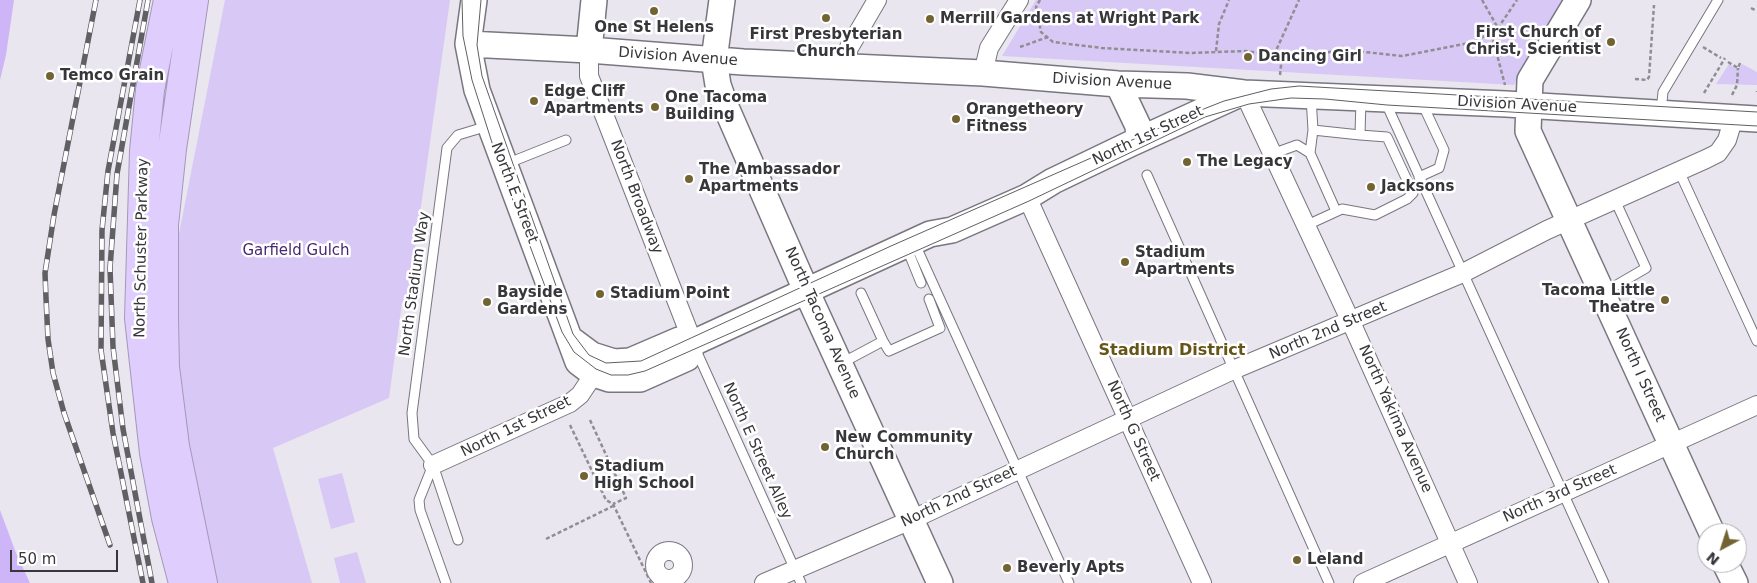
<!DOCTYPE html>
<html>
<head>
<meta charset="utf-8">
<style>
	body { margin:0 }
	#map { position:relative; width:1757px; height:583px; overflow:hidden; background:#e9e6ef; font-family:"DejaVu Sans",sans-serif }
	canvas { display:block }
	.north { position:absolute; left:1697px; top:523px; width:50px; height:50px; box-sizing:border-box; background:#fff; border:1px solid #afafb0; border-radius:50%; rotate:220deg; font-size:14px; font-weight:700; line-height:20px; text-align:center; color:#37363a }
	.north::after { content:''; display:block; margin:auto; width:18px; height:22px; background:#726432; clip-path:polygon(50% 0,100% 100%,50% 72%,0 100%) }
	.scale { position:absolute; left:10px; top:550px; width:108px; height:22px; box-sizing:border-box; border:2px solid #37363a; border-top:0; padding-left:6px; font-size:15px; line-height:18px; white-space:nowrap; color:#37363a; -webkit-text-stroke:4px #fff; paint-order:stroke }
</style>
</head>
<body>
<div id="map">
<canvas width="1757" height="583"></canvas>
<div class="north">N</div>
<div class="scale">50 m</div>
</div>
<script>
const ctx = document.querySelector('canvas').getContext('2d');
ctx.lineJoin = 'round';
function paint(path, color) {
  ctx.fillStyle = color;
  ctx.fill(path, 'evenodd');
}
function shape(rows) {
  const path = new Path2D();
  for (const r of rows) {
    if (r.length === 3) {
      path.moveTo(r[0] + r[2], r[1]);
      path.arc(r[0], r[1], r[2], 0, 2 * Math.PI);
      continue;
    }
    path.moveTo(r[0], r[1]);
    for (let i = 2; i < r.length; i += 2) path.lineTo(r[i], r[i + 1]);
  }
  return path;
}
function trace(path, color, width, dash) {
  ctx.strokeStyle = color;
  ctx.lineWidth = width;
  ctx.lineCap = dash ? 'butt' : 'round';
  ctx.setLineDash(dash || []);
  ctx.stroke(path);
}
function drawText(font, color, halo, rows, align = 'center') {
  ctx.font = font + ' "DejaVu Sans",sans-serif';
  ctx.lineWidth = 5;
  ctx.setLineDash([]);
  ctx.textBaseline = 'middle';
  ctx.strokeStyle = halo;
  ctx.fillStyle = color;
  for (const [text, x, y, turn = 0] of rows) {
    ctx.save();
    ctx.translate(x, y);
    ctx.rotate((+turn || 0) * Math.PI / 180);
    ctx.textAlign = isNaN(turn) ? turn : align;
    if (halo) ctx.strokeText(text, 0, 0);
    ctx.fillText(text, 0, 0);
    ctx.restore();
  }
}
const green = shape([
	[225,0,450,0,408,299,402,303,389,398,273,448,312,583,214,583,177,384,175,254],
	[1036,0,1564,0,1514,85,1002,56],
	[1729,64,1738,70,1742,64,1757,72,1757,85,1716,84],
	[342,473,355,522,331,529,318,479],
	[357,552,366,583,340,583,334,558]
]);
const water = shape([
	[0,0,14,0,6,55,0,80],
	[0,510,16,553,30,583,0,583]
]);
const path = shape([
	[1040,0,1036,7,1041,32,1053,42,1102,48,1191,53,1245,51,1291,57,1346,50,1402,56,1474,42,1498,28,1517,0],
	[1482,0,1498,28],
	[1751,8,1755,10],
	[1491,32,1505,85],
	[1020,47,1048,37],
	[1703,47,1721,58],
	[1216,51,1219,24,1229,0],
	[1274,55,1299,0],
	[1728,62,1738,68,1741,61],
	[1280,75,1282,56],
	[1635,79,1647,80,1649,77,1654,5],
	[1757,91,1757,92],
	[1704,93,1725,58],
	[1732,95,1737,85,1738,68],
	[590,420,626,498,613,504],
	[570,425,606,500,613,504,651,583],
	[546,539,613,506]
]);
const lane = shape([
	[1311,97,1313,130,1360,135],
	[1385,101,1604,583],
	[1661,112,1663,92,1718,0],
	[1313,130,1310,153,1336,211],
	[1272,154,1297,145,1310,153],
	[506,164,566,140],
	[1679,171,1757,341],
	[1147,175,1329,583],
	[1419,177,1439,168,1444,150,1422,103],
	[1305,226,1342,209,1375,215,1407,199,1413,193,1387,137,1360,135,1361,99],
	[914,242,1069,583],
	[906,246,921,283],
	[1603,293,1646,268,1615,200],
	[883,341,889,351,940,328,929,299],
	[695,348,801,583],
	[840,364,883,341,861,293],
	[433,465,419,500,420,510,446,583],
	[458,540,433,465,414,439,412,413,447,148,458,135,488,126]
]);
const street = shape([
	[589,50,589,76,693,343],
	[839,65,877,0],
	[983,73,989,48,1019,0],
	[1244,93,1351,322,1468,583],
	[1027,197,1202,583],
	[433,465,570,403,580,395,594,374],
	[669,565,14],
	[764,583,911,520,1233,370,1463,273,1547,230,1706,159,1718,153,1727,140,1734,117],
	[1363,583,1757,405]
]);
const secondary = shape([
	[474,0,468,44,477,90,578,362,594,374,609,379,640,379,687,358,693,343],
	[722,0,714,60,718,85,725,105,809,297,940,583],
	[1578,0,1530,80,1528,131,1712,533],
	[468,44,589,50,743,62,983,73,1118,84,1187,86,1244,93,1506,104,1757,119],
	[589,50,594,0],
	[1118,84,1138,126,1139,139],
	[569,338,592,355,614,362,630,361,679,340,693,343,930,234,952,230,1027,197,1053,181,1130,144,1242,93],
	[1725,563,1735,583]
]);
const highway = shape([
	[168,0,150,90,144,151,139,318,154,453,166,518,183,583],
	[194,0,172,149,164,225,164,319,165,367,175,446,203,583]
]);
const tram = shape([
	[462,0,463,36,472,80,495,152,562,332,574,352,596,369,611,375,628,375,645,371,1029,201,1205,117,1249,104,1291,98,1325,99,1387,105,1757,126],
	[481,0,477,45,482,76,573,334,589,355,606,363,641,361,891,246,1191,114,1224,101,1271,89,1299,86,1757,112]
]);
const rail = shape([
	[96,0,54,215,45,273,46,298,48,339,53,373,64,413,110,545],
	[140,0,108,171,102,230,101,350,113,433,143,583],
	[148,0,117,174,110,268,113,347,123,429,152,583]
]);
const pathBridge = shape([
	[1195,107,1198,113]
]);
const markers = [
	[654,11,5,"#726432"],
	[826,18,5,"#726432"],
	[930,19,5,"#726432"],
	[1611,42,5,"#726432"],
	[1248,57,5,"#726432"],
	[50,76,5,"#726432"],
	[534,101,5,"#726432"],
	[655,107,5,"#726432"],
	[956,119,5,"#726432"],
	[1187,162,5,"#726432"],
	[689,179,5,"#726432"],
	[1371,187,5,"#726432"],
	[1125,262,5,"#726432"],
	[600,294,5,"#726432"],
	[1665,300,5,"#726432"],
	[487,302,5,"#726432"],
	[825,447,5,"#726432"],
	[584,476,5,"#726432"],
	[1297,560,5,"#726432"],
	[1007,568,5,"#726432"]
];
const poiNames = [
	["Merrill Gardens at Wright Park",940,19],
	["One St Helens",654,28,"center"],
	["First Church of",1601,33,"right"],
	["Christ, Scientist",1601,50,"right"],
	["First Presbyterian",826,35,"center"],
	["Church",826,52,"center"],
	["Dancing Girl",1258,57],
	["Temco Grain",60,76],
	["Edge Cliff",544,92],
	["Apartments",544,109],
	["One Tacoma",665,98],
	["Building",665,115],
	["Orangetheory",966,110],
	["Fitness",966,127],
	["The Legacy",1197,162],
	["The Ambassador",699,170],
	["Apartments",699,187],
	["Jacksons",1381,187],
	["Stadium",1135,253],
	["Apartments",1135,270],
	["Tacoma Little",1655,291,"right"],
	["Theatre",1655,308,"right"],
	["Bayside",497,293],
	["Gardens",497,310],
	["Stadium Point",610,294],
	["New Community",835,438],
	["Church",835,455],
	["Stadium",594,467],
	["High School",594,484],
	["Leland",1307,560],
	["Beverly Apts",1017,568]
];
const streetNames = [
	["Division Avenue",678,57,4],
	["Division Avenue",1112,82,3],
	["Division Avenue",1517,105,3],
	["North 1st Street",1148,136,-25],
	["North E Street",514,193,69],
	["North Broadway",636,197,69],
	["North Schuster Parkway",142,248,-89],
	["North Stadium Way",415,284,-82],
	["North Tacoma Avenue",822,323,66],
	["North 2nd Street",1328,331,-23],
	["North I Street",1640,375,66],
	["North Yakima Avenue",1395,419,66],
	["North 1st Street",516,427,-26],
	["North G Street",1133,431,66],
	["North E Street Alley",757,451,66],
	["North 3rd Street",1560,494,-24],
	["North 2nd Street",959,497,-25]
];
const parkNames = [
	["Garfield Gulch",296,251]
];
const neighbourhoodNames = [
	["Stadium District",1172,351]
];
paint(green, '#d8c8f5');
paint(water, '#ceb5f8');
trace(lane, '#79767f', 11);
trace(street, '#79767f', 20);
trace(secondary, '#79767f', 28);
trace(highway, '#a498b9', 30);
trace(path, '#908e94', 2.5, [4, 2.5]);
trace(lane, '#fff', 9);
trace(street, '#fff', 18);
trace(secondary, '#fff', 25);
trace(highway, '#dfcdfd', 28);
trace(tram, '#605f64', 1);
trace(rail, '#605f64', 5.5);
trace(rail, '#fff', 4, [11]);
trace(pathBridge, '#908e94', 2.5, [4, 2.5]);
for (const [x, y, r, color] of markers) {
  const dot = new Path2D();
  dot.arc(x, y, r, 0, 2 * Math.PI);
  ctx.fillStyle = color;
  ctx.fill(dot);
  trace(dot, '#fff', 2);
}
drawText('bold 15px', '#37363a', '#fff', poiNames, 'left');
drawText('15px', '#37363a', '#fff', streetNames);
drawText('15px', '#4a2773', '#fff', parkNames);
drawText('bold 16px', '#655519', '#fff', neighbourhoodNames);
</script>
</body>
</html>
